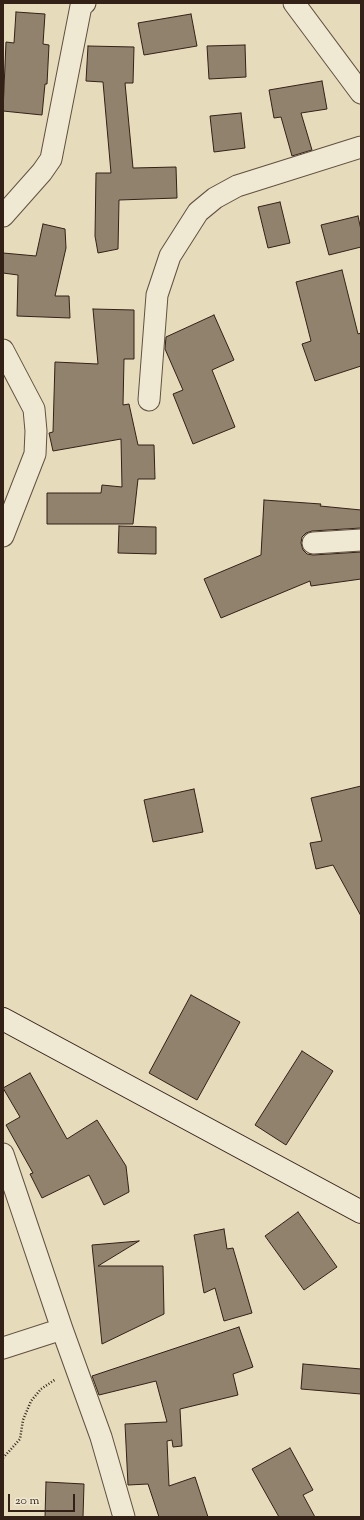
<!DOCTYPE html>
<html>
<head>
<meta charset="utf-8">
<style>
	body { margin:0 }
	#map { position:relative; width:364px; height:1520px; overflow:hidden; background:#e6dbba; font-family:"Sorts Mill Goudy",serif }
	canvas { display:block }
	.frame { position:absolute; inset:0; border:4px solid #332118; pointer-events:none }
	.scale { position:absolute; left:8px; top:1494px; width:67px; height:18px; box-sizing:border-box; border:2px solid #332118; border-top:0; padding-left:5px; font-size:12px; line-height:14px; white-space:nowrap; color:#332118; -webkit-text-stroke:3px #efe8d2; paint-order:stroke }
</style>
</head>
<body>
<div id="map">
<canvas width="364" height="1520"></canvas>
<div class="frame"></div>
<div class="scale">20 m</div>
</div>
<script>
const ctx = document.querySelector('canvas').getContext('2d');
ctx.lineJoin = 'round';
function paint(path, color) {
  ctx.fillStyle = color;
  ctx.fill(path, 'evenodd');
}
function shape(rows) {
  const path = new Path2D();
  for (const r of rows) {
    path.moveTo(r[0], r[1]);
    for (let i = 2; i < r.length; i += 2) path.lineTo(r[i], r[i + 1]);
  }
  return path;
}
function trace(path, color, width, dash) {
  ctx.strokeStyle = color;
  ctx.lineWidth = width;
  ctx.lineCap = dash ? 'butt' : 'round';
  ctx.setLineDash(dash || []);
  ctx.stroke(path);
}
const building = shape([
	[16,12,45,14,43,44,49,45,47,84,45,84,42,115,3,111,6,42,14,43,16,12],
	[191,14,197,46,144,55,138,23,191,14],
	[245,45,246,77,209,79,207,46,245,45],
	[88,46,134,47,133,83,125,83,133,168,176,167,177,198,119,200,118,249,98,253,95,236,96,173,111,173,103,82,86,81,88,46],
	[322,81,327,109,301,113,312,150,292,156,281,117,274,118,269,90,322,81],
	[241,113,245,148,214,152,210,116,241,113],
	[280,202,290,243,268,248,258,207,280,202],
	[358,216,361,230,361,247,329,255,321,225,358,216],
	[43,224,65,229,66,248,55,296,69,296,70,318,17,316,18,275,3,273,3,253,36,256,43,224],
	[342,270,358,334,361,333,361,366,315,381,302,344,311,341,296,282,342,270],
	[93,309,134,310,134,359,124,359,123,405,129,404,138,445,154,445,155,479,138,479,133,524,47,524,47,493,101,493,102,485,122,487,121,439,53,451,49,433,53,432,55,362,98,364,93,309],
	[214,315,234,360,212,370,235,427,193,444,173,394,183,390,165,349,166,337,214,315],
	[264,500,321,504,320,506,361,510,361,528,312,531,306,533,302,537,301,543,303,550,307,554,313,555,361,552,361,579,311,586,310,581,221,618,204,579,261,555,264,500],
	[119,526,156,527,156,554,118,553,119,526],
	[361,786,361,916,333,865,316,869,310,843,322,841,311,798,361,786],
	[194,789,203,832,153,842,144,800,194,789],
	[191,995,240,1022,197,1100,149,1073,191,995],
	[302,1051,333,1071,286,1145,255,1125,302,1051],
	[30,1073,67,1139,97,1120,126,1166,129,1192,104,1205,89,1175,42,1198,30,1174,33,1173,6,1125,20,1117,3,1088,30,1073],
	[298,1212,337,1267,304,1290,265,1236,298,1212],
	[224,1229,227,1249,233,1248,252,1313,224,1321,215,1288,204,1293,194,1235,224,1229],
	[139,1241,98,1266,163,1266,164,1314,102,1344,92,1245,139,1241],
	[239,1327,253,1367,233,1374,238,1395,180,1409,182,1446,173,1447,172,1440,167,1441,169,1486,195,1477,208,1517,159,1517,148,1484,128,1485,125,1424,167,1422,156,1381,99,1395,92,1376,239,1327],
	[303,1364,361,1369,361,1394,301,1389,303,1364],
	[290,1448,313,1490,303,1495,315,1517,279,1517,252,1469,290,1448],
	[46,1482,84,1484,83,1517,45,1517,46,1482]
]);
const path = shape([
	[3,1458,20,1439,23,1420,31,1401,41,1389,56,1379]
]);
const street = shape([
	[294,3,361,93],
	[3,216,42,172,51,159,81,6,85,3],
	[3,350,34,409,36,431,35,454,3,536],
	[149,400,157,295,170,256,198,212,215,198,237,186,361,147],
	[313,543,361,540],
	[3,1154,62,1329,101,1437,124,1517],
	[3,1348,62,1329]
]);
const secondary = shape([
	[3,1019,361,1212]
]);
paint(building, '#90826c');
trace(building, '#332118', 1);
trace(street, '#605040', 23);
trace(secondary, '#332118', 24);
trace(path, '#332118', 2.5, [1, 2]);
trace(street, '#efe8d2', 21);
trace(secondary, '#efe8d2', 22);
</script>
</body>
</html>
